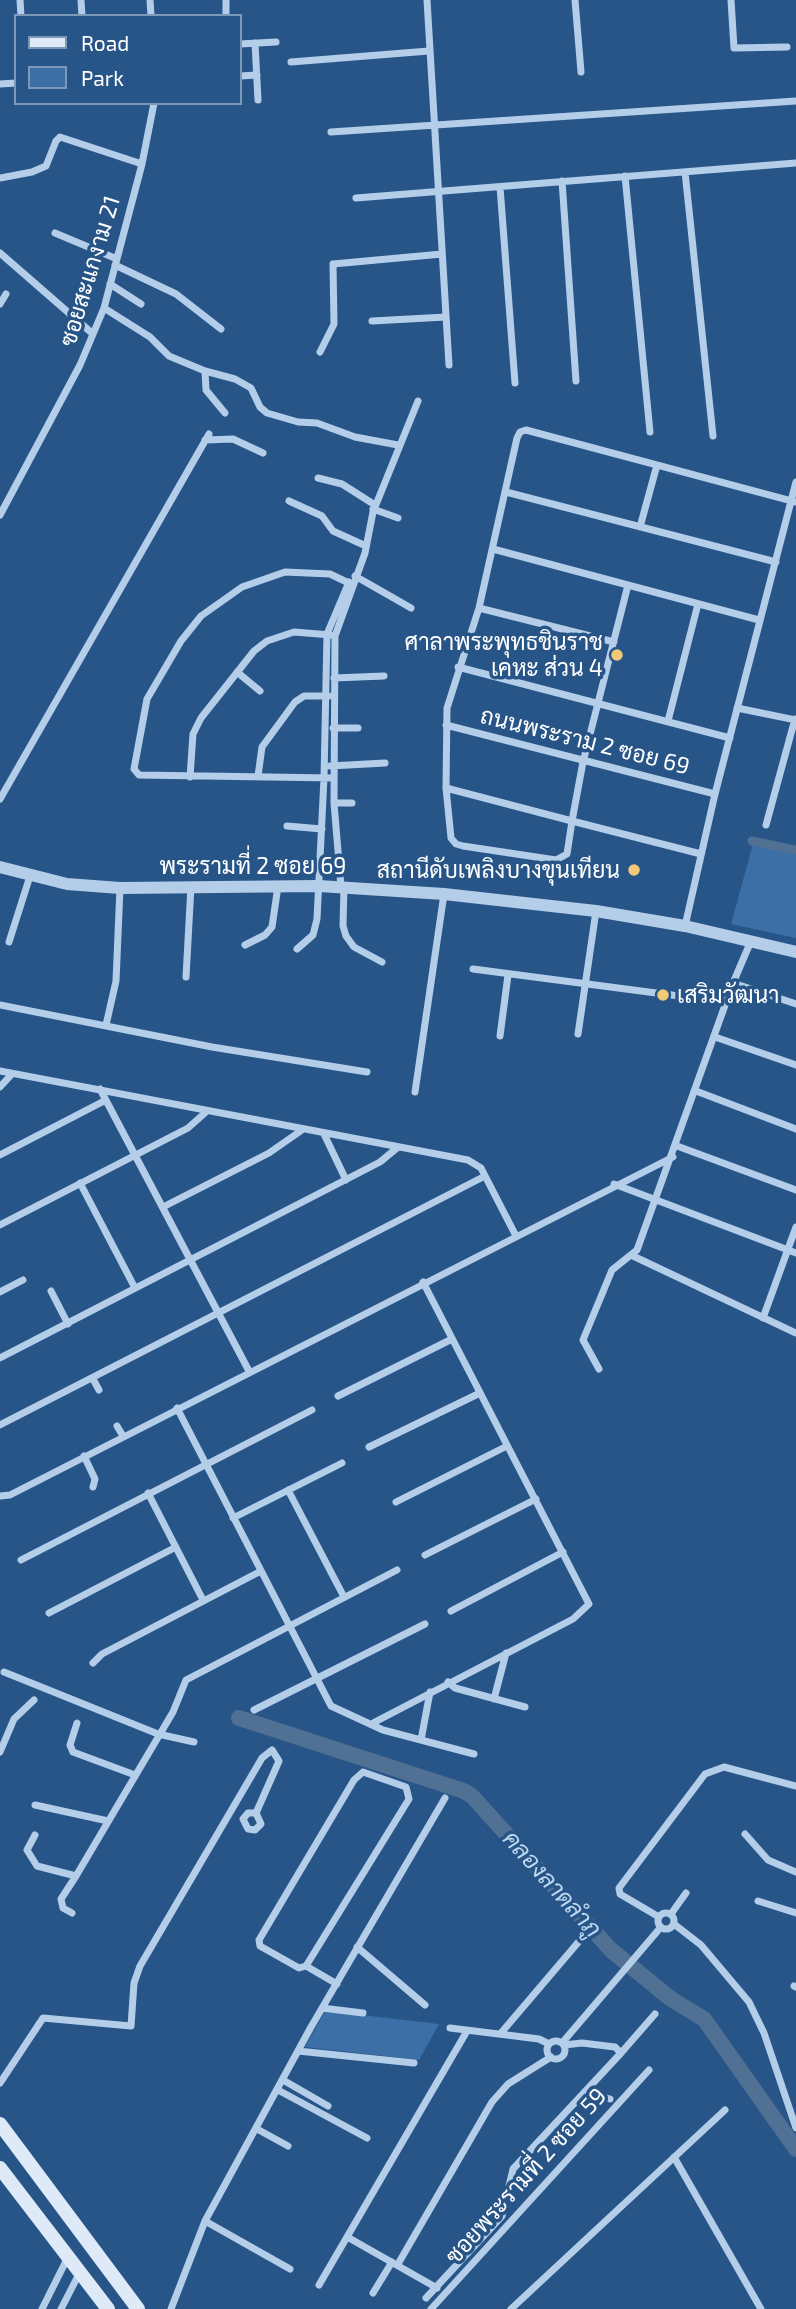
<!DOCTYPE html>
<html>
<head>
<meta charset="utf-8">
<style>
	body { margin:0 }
	#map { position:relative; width:796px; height:2309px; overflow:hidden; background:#275588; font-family:"Exo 2",sans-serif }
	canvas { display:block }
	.legend { position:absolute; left:14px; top:14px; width:228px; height:91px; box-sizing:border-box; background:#275588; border:2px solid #7d99b8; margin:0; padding:9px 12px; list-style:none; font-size:21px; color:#fff }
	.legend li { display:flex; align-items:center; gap:14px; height:35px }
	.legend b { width:35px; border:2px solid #7d99b8 }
</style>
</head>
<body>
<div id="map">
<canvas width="796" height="2309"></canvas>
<ul class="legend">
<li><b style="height:9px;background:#deeaf8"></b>Road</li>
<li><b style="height:19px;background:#3c6fa5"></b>Park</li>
</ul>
</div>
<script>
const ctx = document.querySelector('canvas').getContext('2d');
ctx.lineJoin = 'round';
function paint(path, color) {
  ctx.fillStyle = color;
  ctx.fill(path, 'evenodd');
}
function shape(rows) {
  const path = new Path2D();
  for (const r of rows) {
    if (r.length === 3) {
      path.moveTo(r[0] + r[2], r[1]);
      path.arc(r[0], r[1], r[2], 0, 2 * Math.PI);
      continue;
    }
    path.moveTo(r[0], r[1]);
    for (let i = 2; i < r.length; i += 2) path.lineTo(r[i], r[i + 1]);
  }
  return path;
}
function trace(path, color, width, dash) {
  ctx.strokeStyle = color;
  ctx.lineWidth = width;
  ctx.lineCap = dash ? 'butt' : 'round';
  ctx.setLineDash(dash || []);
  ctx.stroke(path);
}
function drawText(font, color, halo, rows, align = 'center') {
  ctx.font = font + ' "Exo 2",Sarabun,sans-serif';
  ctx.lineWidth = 7;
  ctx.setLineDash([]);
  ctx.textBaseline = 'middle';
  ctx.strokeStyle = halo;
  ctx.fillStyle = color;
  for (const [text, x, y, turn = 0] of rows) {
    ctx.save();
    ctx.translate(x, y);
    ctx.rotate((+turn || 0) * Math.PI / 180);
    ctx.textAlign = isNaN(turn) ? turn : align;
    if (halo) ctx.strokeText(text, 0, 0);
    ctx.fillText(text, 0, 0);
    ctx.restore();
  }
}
const green = shape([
	[753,844,796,853,796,938,731,924],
	[325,2011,379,2017,439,2024,419,2060,305,2047]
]);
const canal = shape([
	[752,841,796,850]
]);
const river = shape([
	[239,1718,464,1791,472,1796,611,1950,671,1999,704,2019,796,2149]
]);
const minor = shape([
	[20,0,21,16],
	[81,0,82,16],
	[150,0,151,16],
	[226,0,226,16],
	[427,0,449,365],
	[575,0,581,72],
	[731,0,734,48,787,47],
	[255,43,258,100],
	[240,44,276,42],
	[291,62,429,51],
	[240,76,257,75],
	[0,84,16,83],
	[331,132,796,101],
	[685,172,713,436],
	[625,176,650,432],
	[0,178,32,172,46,166,56,141,60,137,142,164],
	[562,181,576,381],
	[500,187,515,383],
	[356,198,796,163],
	[55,233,117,259],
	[0,253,93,334],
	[115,265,176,294,221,329],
	[110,284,141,304],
	[0,304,6,294],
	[104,308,150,337,169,356,205,371,235,379,251,388,260,407,267,413,298,422,317,423,355,437,398,445],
	[372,321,446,317],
	[320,352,334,324,333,264,442,254],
	[205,371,206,390,225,413],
	[205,440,233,439,263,453],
	[318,478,342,484,375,505],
	[506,492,776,562],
	[289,501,322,516,333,531,366,546],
	[373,509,398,518],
	[0,515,80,365,104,308,142,164,154,103],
	[640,527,657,465],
	[493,549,759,620],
	[355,576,411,608],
	[479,608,614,642],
	[458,667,730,738],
	[237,672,260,691],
	[334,678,384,676],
	[737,708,796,720],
	[668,721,698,604],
	[446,725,715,794],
	[333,728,358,728],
	[330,766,385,763],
	[258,776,262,747,295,702,304,696,329,696],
	[190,777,193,734,201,718,254,651,267,641,294,632,331,635],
	[333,778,139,775,134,769,147,699,181,641,201,616,242,587,285,572,330,574,353,585],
	[446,788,572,821,583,762,628,585],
	[0,799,209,434],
	[334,803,352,803],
	[766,825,795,719],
	[287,826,322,829],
	[701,854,572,821,567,854,556,860,463,846,456,844,451,838,446,788,447,708,479,608,517,438,520,432,526,430,796,502],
	[341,887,334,803,335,636,365,553,373,512,418,401],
	[344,887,343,926,346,936,354,947,382,962],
	[685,926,715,794,796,482],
	[9,942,30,876],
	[245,945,265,935,272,927,278,886],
	[297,949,313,935,317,919,324,778,327,634,349,582],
	[473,969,702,999],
	[186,977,191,886],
	[733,983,796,1004],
	[0,1005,212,1047,367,1072],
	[106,1025,116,981,120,888],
	[578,1034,596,911],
	[500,1036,508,975],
	[715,1037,796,1065],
	[0,1071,468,1160,481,1168,515,1234],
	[0,1087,12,1074],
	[100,1089,249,1371],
	[696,1091,796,1129],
	[415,1092,444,894],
	[324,1134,346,1180],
	[677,1146,796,1190],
	[0,1155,106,1100],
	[80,1183,135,1288],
	[614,1184,796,1253],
	[163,1207,269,1153,302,1130],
	[0,1225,188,1128,206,1112],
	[633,1256,796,1333],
	[51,1291,68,1324],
	[0,1292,23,1280],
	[763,1318,796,1227],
	[0,1358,380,1162,397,1148],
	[599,1369,583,1340,612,1270,637,1250,733,983,751,941],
	[93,1379,99,1390],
	[338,1396,452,1339],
	[177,1408,331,1706,383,1730,474,1754],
	[0,1425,485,1176],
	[117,1426,123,1436],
	[369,1447,480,1393],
	[84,1456,95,1479,93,1487],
	[288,1490,344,1597],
	[148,1493,203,1600],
	[0,1496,10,1495,673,1157],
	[396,1502,507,1446],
	[233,1518,342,1463],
	[425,1555,536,1499],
	[21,1560,312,1410],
	[451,1611,563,1552],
	[49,1613,176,1547],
	[93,1663,102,1654,261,1571],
	[4,1672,158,1734,194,1742],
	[448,1682,455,1688,525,1707],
	[494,1699,506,1653],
	[254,1710,425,1624],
	[77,1723,70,1745,73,1752,135,1775],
	[373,1723,573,1619,589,1604,423,1282],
	[421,1740,430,1692],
	[0,1752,14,1719,34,1700],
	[35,1805,108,1821],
	[745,1834,768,1860,796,1872],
	[35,1835,27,1850,37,1866,76,1876,173,1712,186,1680,397,1570],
	[758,1901,796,1913],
	[666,1921,8],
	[72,1913,63,1908,61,1899,76,1876],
	[671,1914,686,1893],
	[659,1917,620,1894,619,1888,705,1774,724,1767,796,1786],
	[674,1924,701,1945,749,2002,764,2033,796,2128],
	[357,1947,425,2005],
	[306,1966,409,1799,406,1787,363,1772,354,1780,259,1940,260,1946,299,1968,306,1966,337,1984],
	[794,1986,796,1987],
	[322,2008,363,2013],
	[450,2028,539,2039,549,2044],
	[501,2033,581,1939],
	[556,2050,9],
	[562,2043,661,1927],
	[298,2051,414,2063],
	[621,2053,655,2014],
	[283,2080,328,2106],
	[0,2083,43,2018,131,2026,134,1983,140,1966,262,1758,272,1750,279,1761,256,1813,261,1824,255,1830,248,1829,243,1819,248,1813,256,1813],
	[278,2090,367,2138],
	[585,2092,610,2099],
	[257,2129,288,2146],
	[674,2157,761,2309],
	[205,2221,290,2269],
	[349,2238,437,2288],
	[398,2264,492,2102,508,2084,551,2057],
	[319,2285,467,2031],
	[373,2293,392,2262],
	[426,2298,502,2216,513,2169,621,2053,615,2047,582,2043,564,2045],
	[42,2309,68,2257],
	[61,2309,80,2272],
	[171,2309,205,2221,311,2027,445,1798],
	[431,2309,649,2070],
	[511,2309,725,2110]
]);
const tertiary = shape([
	[0,867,67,884,120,888,319,886,444,894,596,911,685,926,796,952]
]);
const secondary = shape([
	[0,2124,138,2309],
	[0,2168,108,2309]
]);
const markers = [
	[617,655,7,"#f1ca79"],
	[634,870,7,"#f1ca79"],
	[663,995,7,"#f1ca79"]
];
const streetNames = [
	["ซอยสะแกงาม 21",90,271,-73],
	["ถนนพระราม 2 ซอย 69",585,741,14],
	["พระรามที่ 2 ซอย 69",253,866],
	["ซอยพระรามที่ 2 ซอย 59",526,2176,-48]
];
const poiNames = [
	["ศาลาพระพุทธชินราช",603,642],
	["เคหะ ส่วน 4",603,668],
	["สถานีดับเพลิงบางขุนเทียน",620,870],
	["เสริมวัฒนา",677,995,"left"]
];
const waterNames = [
	["คลองลาดลำภู",552,1884,48]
];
paint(green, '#3c6fa5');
trace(canal, '#507094', 9);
trace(river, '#507094', 16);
trace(minor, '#b4cde9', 7);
trace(tertiary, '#b4cde9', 12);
trace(secondary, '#deeaf8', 14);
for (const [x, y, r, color] of markers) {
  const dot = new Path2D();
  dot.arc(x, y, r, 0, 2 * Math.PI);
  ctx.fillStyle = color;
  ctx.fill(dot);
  trace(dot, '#275588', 2.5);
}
drawText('23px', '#fff', '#275588', streetNames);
drawText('23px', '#fff', '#275588', poiNames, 'right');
drawText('italic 24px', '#bfd7f0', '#275588', waterNames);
</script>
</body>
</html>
